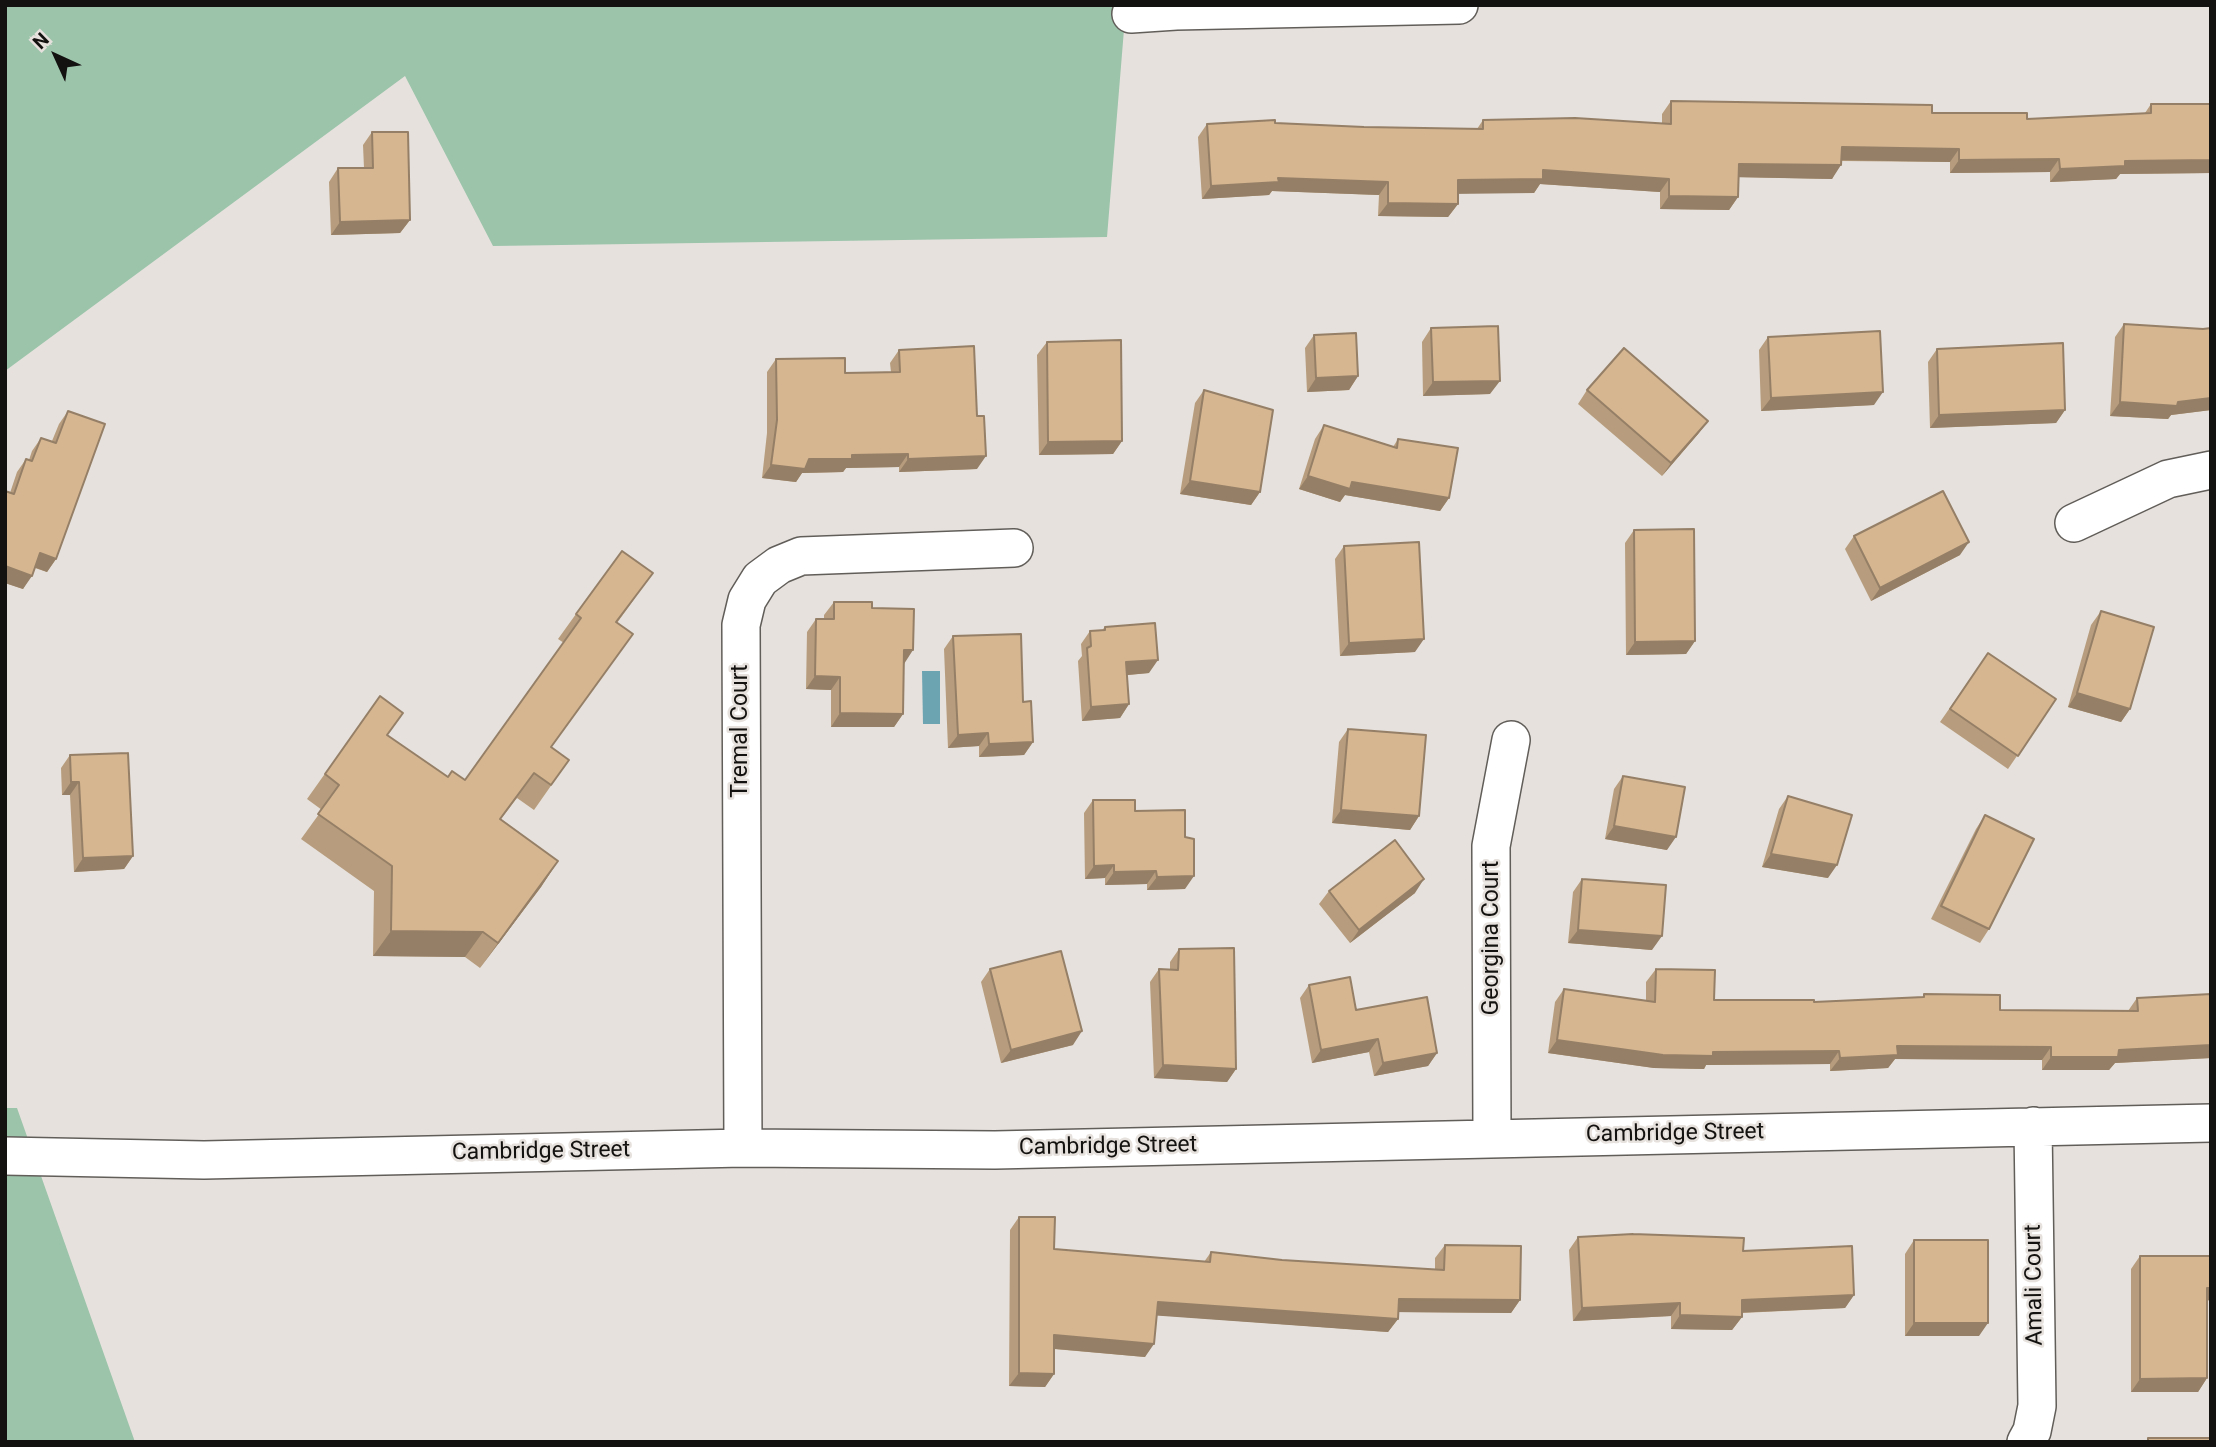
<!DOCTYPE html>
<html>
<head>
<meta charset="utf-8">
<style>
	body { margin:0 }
	#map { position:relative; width:2216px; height:1447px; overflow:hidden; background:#e6e1dc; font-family:Roboto,sans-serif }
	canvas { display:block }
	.frame { position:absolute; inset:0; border:7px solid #141210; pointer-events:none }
	.north { position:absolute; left:21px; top:21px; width:70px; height:70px; -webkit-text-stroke:5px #e6e1dc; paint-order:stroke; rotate:315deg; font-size:19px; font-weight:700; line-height:28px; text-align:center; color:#141210 }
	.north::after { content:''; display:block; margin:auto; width:24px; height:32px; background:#141210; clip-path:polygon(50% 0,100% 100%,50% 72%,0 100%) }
</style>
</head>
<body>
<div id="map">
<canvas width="2216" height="1447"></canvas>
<div class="frame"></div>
<div class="north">N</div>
</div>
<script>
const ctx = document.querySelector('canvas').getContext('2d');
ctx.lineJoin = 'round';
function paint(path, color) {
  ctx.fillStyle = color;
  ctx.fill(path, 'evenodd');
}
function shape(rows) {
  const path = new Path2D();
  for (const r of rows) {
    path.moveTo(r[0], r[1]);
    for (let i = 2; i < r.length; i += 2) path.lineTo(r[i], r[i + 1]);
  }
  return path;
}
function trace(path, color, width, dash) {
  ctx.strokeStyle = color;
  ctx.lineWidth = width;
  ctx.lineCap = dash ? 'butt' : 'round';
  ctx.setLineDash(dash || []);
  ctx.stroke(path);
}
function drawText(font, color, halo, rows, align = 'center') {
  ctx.font = font + ' Roboto,sans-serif';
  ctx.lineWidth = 5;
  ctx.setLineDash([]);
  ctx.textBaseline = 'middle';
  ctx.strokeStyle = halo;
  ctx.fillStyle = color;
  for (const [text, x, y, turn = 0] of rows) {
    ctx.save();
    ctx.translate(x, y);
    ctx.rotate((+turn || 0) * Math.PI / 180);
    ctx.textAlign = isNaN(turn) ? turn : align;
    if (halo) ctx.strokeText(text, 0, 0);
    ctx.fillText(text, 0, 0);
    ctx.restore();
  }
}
const green = shape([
	[5,5,1126,5,1107,237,493,246,405,76,5,371],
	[5,1108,17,1108,135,1442,5,1442]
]);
const water = shape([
	[922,671,940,671,940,724,923,724]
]);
const street = shape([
	[1131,14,1176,11,1459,5],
	[2074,523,2168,479,2211,470],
	[1492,1138,1491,846,1511,740],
	[743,1148,741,625,747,600,760,579,779,565,801,556,1014,548],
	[5,1156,204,1160,743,1148,995,1150,2211,1123],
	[2026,1442,2032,1431,2037,1406,2033,1126]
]);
const wall = shape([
	[1671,101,1932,113,2027,119,2145,113,2151,104,2211,104,2211,173,2120,174,2116,179,2050,182,2050,172,1950,173,1950,162,1841,161,1832,179,1738,177,1738,197,1729,210,1660,209,1660,192,1540,184,1534,193,1458,193,1458,204,1448,217,1378,216,1379,195,1272,191,1269,195,1202,199,1198,137,1207,124,1275,123,1364,127,1477,129,1483,120,1662,123,1662,114],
	[372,132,410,220,400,233,331,235,329,182,338,168,364,168,363,145],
	[2124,324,2203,329,2211,328,2211,410,2171,415,2168,419,2110,416,2115,337],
	[1431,328,1490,394,1423,396,1422,342],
	[1314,335,1358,376,1349,390,1307,392,1305,348],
	[1768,337,1874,405,1761,411,1759,350],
	[1047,342,1122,441,1113,454,1039,455,1037,355],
	[1937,349,2065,410,2056,423,1930,428,1928,362],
	[899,350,977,469,899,472,899,467,846,468,843,472,802,473,796,482,762,478,767,433,767,372,776,359,845,373,891,372,890,363],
	[1204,390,1260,492,1251,505,1180,494,1195,403],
	[1587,390,1708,421,1698,434,1662,476,1578,404],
	[68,411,56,559,47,572,35,568,23,589,5,583,5,491,10,493,17,472,26,459,29,460,32,451,41,438,52,441,59,424],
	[1324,425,1393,447,1398,439,1449,498,1440,511,1345,495,1340,502,1299,489,1315,439],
	[1634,530,1695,641,1686,654,1626,655,1625,543],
	[1854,536,1960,555,1871,601,1845,549],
	[1344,546,1415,652,1340,656,1335,559],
	[635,598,617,623,633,634,551,747,569,760,534,810,517,798,501,819,558,861,541,887,480,968,465,957,373,956,374,891,301,839,322,810,307,799,380,696,387,735,448,777,465,780,564,643,558,639,576,614],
	[834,602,872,608,904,664,903,714,894,727,831,727,831,690,806,689,807,632,816,619,824,619,824,615],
	[2101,611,2130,709,2121,722,2068,707,2091,625],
	[1105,627,1149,673,1127,675,1129,704,1120,718,1082,721,1078,661,1082,656,1081,644,1090,631,1102,630],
	[953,636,1033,742,1024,755,979,757,979,746,948,748,944,649],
	[1988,653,2056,699,2008,769,1940,722],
	[1348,729,1419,816,1410,830,1332,823,1339,742],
	[70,755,133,856,124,869,74,872,70,795,62,795,61,768],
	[1623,776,1667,850,1605,839,1614,789],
	[1788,796,1828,878,1762,867,1779,809],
	[1093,800,1135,811,1185,889,1147,890,1147,884,1105,885,1105,878,1085,879,1084,813],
	[1985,815,1989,929,1980,943,1931,919,1976,829],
	[1582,879,1652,950,1568,943,1573,892],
	[1329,891,1415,893,1350,943,1319,904],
	[1179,949,1236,1069,1227,1082,1154,1078,1150,982,1159,969,1170,969,1170,962],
	[990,969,1073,1045,1001,1063,981,982],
	[1656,969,1714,1000,1814,1002,1922,998,1924,994,2000,1010,2128,1011,2137,998,2211,994,2211,1058,2115,1063,2109,1070,2042,1070,2042,1060,1895,1059,1888,1068,1830,1071,1830,1064,1706,1065,1704,1069,1654,1068,1548,1053,1555,1002,1564,989,1646,1001,1646,982],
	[1309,985,1356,1010,1437,1053,1428,1066,1374,1076,1369,1052,1312,1063,1300,998],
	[1019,1217,1054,1249,1204,1262,1211,1252,1282,1260,1435,1270,1435,1258,1445,1245,1520,1300,1511,1313,1398,1312,1398,1319,1388,1332,1157,1315,1145,1357,1054,1349,1054,1374,1045,1387,1009,1386,1010,1230],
	[1578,1237,1743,1251,1854,1295,1845,1308,1742,1313,1742,1317,1732,1330,1671,1329,1671,1316,1573,1321,1569,1250],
	[1914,1240,1979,1336,1905,1336,1905,1254],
	[2140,1256,2211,1256,2211,1300,2207,1300,2207,1378,2198,1392,2131,1392,2131,1269]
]);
const shadedWall = shape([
	[1842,147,1959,149,1950,162,1832,160],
	[2059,159,2050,172,1950,173,1959,160],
	[2211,160,2211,173,2120,174,2116,179,2050,182,2060,169,2125,161],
	[1739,164,1841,165,1832,179,1729,177],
	[1543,170,1669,179,1660,192,1540,184,1534,193,1449,194,1458,180],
	[1278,178,1388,182,1379,195,1272,191,1269,195,1202,199,1211,186],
	[1669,196,1738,197,1729,210,1660,209],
	[1388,203,1458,204,1448,217,1378,216],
	[410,220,400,233,331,235,340,222],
	[1358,376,1349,390,1307,392,1316,378],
	[1500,381,1490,394,1423,396,1433,382],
	[1883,392,1874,405,1761,411,1771,398],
	[2211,398,2211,410,2171,415,2168,419,2110,416,2120,402,2178,402],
	[2065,410,2056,423,1930,428,1939,415],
	[1708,421,1698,434,1662,476,1671,463],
	[1122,441,1113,454,1039,455,1048,442],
	[908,454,899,467,846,468,843,472,802,473,796,482,762,478,771,465,809,459,852,455],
	[986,456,977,469,899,472,908,459],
	[1308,476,1352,482,1449,498,1440,511,1345,495,1340,502,1299,489],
	[1190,481,1260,492,1251,505,1180,494],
	[1969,542,1960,555,1871,601,1880,588],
	[40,553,56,559,47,572,31,566],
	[5,566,32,576,23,589,5,583],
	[1424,639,1415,652,1340,656,1349,643],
	[1695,641,1686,654,1626,655,1635,642],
	[904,650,913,650,904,664],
	[1158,660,1149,673,1117,676,1126,662],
	[815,676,840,677,831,690,806,689],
	[2077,693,2130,709,2121,722,2068,707],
	[1129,704,1120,718,1082,721,1091,707],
	[840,713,903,714,894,727,831,727],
	[988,733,979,746,948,748,958,735],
	[1033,742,1024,755,979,757,989,744],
	[71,782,79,782,70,795,62,795],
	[1341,810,1419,816,1410,830,1332,823],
	[1614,826,1676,837,1667,850,1605,839],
	[1771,854,1837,865,1828,878,1762,867],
	[133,856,124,869,74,872,83,858],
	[558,861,541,887,480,968,498,943],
	[1114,865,1105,878,1085,879,1094,866],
	[1156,871,1147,884,1105,885,1114,872],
	[1194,876,1185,889,1147,890,1157,877],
	[1424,879,1415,893,1350,943,1359,930],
	[1578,930,1662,936,1652,950,1568,943],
	[391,931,483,932,465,957,373,956],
	[1082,1031,1073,1045,1001,1063,1011,1050],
	[1378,1039,1369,1052,1312,1063,1321,1050],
	[1557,1040,1713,1052,1839,1051,1830,1064,1706,1065,1704,1069,1654,1068,1548,1053],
	[2211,1045,2211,1058,2115,1063,2109,1070,2042,1070,2051,1057,2119,1050],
	[1897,1046,2051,1047,2042,1060,1895,1059,1888,1068,1830,1071,1840,1058],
	[1437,1053,1428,1066,1374,1076,1383,1063],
	[1163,1065,1236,1069,1227,1082,1154,1078],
	[2207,1288,2211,1288,2211,1300,2198,1302],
	[1854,1295,1845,1308,1733,1313,1742,1300],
	[1399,1299,1520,1300,1511,1313,1390,1312],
	[1158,1302,1398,1319,1388,1332,1149,1315],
	[1680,1303,1671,1316,1573,1321,1582,1308],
	[1680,1315,1742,1317,1732,1330,1671,1329],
	[1914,1323,1988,1323,1979,1336,1905,1336],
	[1054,1335,1154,1344,1145,1357,1045,1348],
	[1019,1373,1054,1374,1045,1387,1009,1386],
	[2207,1378,2198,1392,2131,1392,2140,1379]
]);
const building = shape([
	[1671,101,1932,105,1932,113,2027,113,2027,119,2151,113,2151,104,2211,104,2211,160,2125,161,2125,166,2060,169,2059,159,1959,160,1959,149,1842,147,1841,165,1739,164,1738,197,1669,196,1669,179,1543,170,1543,179,1458,180,1458,204,1388,203,1388,182,1278,178,1279,182,1211,186,1207,124,1275,120,1275,123,1364,127,1483,129,1483,120,1575,118,1671,124,1671,101],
	[372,132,408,132,410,220,340,222,338,168,373,168,372,132],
	[2124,324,2203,329,2211,328,2211,398,2178,402,2177,406,2120,402,2124,324],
	[1498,326,1500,381,1433,382,1431,328,1498,326],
	[1880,331,1883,392,1771,398,1768,337,1880,331],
	[1356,333,1358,376,1316,378,1314,335,1356,333],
	[1121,340,1122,441,1048,442,1047,342,1121,340],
	[2063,343,2065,410,1939,415,1937,349,2063,343],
	[974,346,977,416,984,416,986,456,908,459,908,454,852,455,852,459,809,459,805,469,771,465,777,420,776,359,845,358,845,373,900,372,899,350,974,346],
	[1624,348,1708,421,1671,463,1587,390,1624,348],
	[1204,390,1273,410,1260,492,1190,481,1204,390],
	[68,411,105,424,56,559,40,553,32,576,5,566,5,491,14,494,26,459,32,461,41,438,56,443,68,411],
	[1324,425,1397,448,1398,439,1458,448,1449,498,1352,482,1350,489,1308,476,1324,425],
	[1943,491,1969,542,1880,588,1854,536,1943,491],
	[1694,529,1695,641,1635,642,1634,530,1694,529],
	[1419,542,1424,639,1349,643,1344,546,1419,542],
	[622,551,653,573,616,622,633,634,551,747,569,760,551,785,534,773,500,819,558,861,498,943,483,932,391,931,392,866,318,814,339,785,325,774,380,696,403,713,387,735,448,777,452,771,465,780,581,618,576,614,622,551],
	[834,602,872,602,872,608,914,609,913,650,904,650,903,714,840,713,840,677,815,676,816,619,834,619,834,602],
	[2101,611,2154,627,2130,709,2077,693,2101,611],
	[1155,623,1158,660,1126,662,1129,704,1091,707,1087,648,1091,646,1090,631,1105,630,1105,627,1155,623],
	[1021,634,1023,702,1031,701,1033,742,989,744,988,733,958,735,953,636,1021,634],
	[1988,653,2056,699,2018,756,1950,709,1988,653],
	[1348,729,1426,735,1419,816,1341,810,1348,729],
	[128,753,133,856,83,858,79,782,71,782,70,755,128,753],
	[1623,776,1685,787,1676,837,1614,826,1623,776],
	[1788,796,1852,815,1837,865,1771,854,1788,796],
	[1093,800,1135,800,1135,811,1185,810,1185,837,1194,839,1194,876,1157,877,1156,871,1114,872,1114,865,1094,866,1093,800],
	[1985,815,2034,839,1989,929,1941,906,1985,815],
	[1395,840,1424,879,1359,930,1329,891,1395,840],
	[1582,879,1666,885,1662,936,1578,930,1582,879],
	[1234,948,1236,1069,1163,1065,1159,969,1178,970,1179,949,1234,948],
	[1061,951,1082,1031,1011,1050,990,969,1061,951],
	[1656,969,1715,970,1714,1000,1814,1000,1814,1002,1924,997,1924,994,2000,995,2000,1010,2138,1011,2137,998,2211,994,2211,1045,2119,1050,2118,1057,2051,1057,2051,1047,1897,1046,1898,1055,1840,1058,1839,1051,1713,1052,1713,1056,1663,1055,1557,1040,1564,989,1655,1002,1656,969],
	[1350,977,1356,1010,1427,997,1437,1053,1383,1063,1378,1039,1321,1050,1309,985,1350,977],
	[1019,1217,1055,1217,1054,1249,1210,1262,1211,1252,1282,1260,1444,1270,1445,1245,1521,1246,1520,1300,1399,1299,1398,1319,1158,1302,1154,1344,1054,1335,1054,1374,1019,1373,1019,1217],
	[1633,1234,1744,1238,1743,1251,1852,1246,1854,1295,1742,1300,1742,1317,1680,1315,1680,1303,1582,1308,1578,1237,1633,1234],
	[1914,1240,1988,1240,1988,1323,1914,1323,1914,1240],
	[2140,1256,2211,1256,2211,1288,2207,1288,2207,1378,2140,1379,2140,1256],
	[2148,1438,2211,1438,2211,1442,2148,1442,2148,1438]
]);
const streetNames = [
	["Tremal Court",741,731,-90],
	["Georgina Court",1492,938,-90],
	["Cambridge Street",1675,1134,-1],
	["Cambridge Street",1108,1147,-1],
	["Cambridge Street",541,1152,-1],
	["Amali Court",2035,1285,-91]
];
paint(green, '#9bc4ab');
paint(water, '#6ca4b2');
trace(street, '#615d59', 40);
trace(street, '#fff', 37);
paint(wall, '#b79d7d');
paint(shadedWall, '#957f66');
paint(building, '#d5b691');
trace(building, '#957f66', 2);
drawText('23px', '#141210', '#e6e1dc', streetNames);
</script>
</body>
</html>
